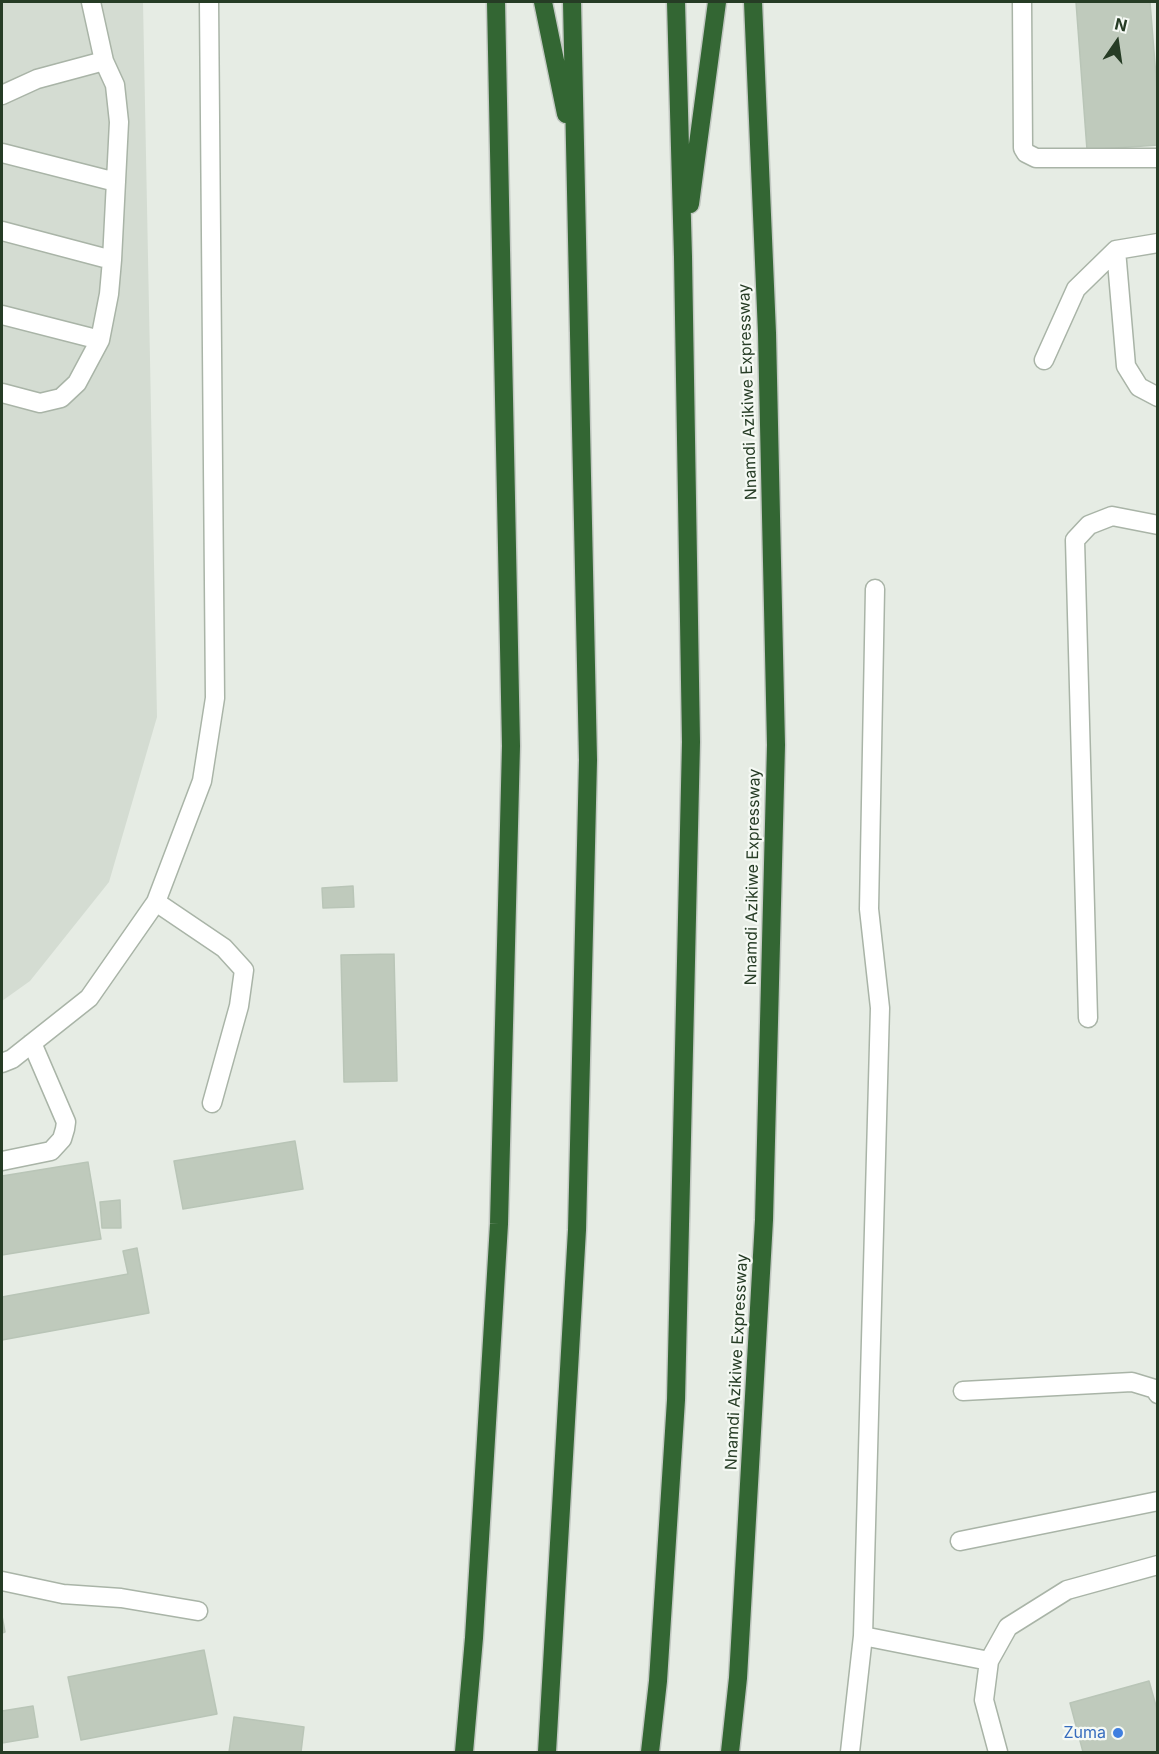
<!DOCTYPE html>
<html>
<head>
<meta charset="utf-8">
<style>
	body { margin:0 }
	#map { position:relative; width:1159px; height:1754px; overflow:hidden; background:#e6ece4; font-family:Inter,sans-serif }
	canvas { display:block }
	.frame { position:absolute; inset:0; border:3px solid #263c25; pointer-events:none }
	.north { position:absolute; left:1087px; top:12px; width:60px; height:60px; -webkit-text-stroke:4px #f5f9f4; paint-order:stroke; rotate:13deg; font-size:16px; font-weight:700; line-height:24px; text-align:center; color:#263c25 }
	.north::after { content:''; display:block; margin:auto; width:21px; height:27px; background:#263c25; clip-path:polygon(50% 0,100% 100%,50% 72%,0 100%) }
</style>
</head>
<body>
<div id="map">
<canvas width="1159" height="1754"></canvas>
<div class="frame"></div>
<div class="north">N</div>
</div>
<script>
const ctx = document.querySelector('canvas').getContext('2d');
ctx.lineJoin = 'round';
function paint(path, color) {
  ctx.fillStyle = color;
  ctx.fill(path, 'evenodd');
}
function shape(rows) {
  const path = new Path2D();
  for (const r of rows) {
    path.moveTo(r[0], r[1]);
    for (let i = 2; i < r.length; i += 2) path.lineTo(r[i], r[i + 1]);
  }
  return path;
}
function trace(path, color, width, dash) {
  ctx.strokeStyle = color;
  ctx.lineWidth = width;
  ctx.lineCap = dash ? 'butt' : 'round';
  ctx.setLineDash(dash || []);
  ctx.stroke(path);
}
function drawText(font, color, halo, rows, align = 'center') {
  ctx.font = font + ' Inter,sans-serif';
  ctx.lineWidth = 4.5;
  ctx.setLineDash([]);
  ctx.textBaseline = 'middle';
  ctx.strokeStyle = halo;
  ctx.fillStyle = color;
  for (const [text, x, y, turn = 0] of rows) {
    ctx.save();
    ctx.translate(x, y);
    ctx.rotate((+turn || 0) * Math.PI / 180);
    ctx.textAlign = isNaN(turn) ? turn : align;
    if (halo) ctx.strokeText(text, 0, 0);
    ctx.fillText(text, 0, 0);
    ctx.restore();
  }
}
const built = shape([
	[2,2,143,2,157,717,109,882,30,981,2,1001]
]);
const building = shape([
	[1076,2,1150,2,1158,101,1158,145,1087,150,1076,2],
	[353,886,354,907,323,908,322,888,353,886],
	[394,954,397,1081,344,1082,341,955,394,954],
	[295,1141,303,1189,183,1209,174,1161,295,1141],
	[88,1162,101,1239,2,1255,2,1176,88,1162],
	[120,1200,121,1228,102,1228,100,1202,120,1200],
	[137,1248,149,1313,2,1340,2,1297,128,1274,123,1251,137,1248],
	[2,1616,5,1632,2,1633,2,1616],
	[204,1650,217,1714,81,1740,68,1677,204,1650],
	[1149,1681,1158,1713,1158,1752,1083,1752,1070,1703,1149,1681],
	[33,1706,38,1737,2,1743,2,1711,33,1706],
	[234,1717,304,1727,301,1752,229,1752,234,1717]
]);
const minor = shape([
	[1022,2,1023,148,1026,153,1036,158,1158,158],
	[2,95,37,79,104,61],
	[2,153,116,182],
	[2,231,112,260],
	[1116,250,1126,366,1139,387,1158,397],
	[2,315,100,340],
	[1044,360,1076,289,1116,250,1158,243],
	[2,393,40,403,61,398,77,383,100,340,109,294,112,260,119,122,115,85,104,61,91,2],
	[156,902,224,948,244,970,239,1006,212,1103],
	[1088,1018,1075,540,1089,525,1112,516,1158,525],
	[2,1063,12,1059,89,998,156,902,202,781,215,698,209,2],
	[2,1161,51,1151,62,1139,65,1129,66,1122,32,1043],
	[963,1391,1132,1382,1155,1389,1158,1394],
	[960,1541,1158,1501],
	[2,1581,63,1594,121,1598,198,1611],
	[863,1636,989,1661],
	[850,1752,863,1636,880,1008,869,909,875,589],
	[998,1752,984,1700,989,1661,1008,1627,1067,1590,1158,1565]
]);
const highway = shape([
	[543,2,566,114],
	[690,204,717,2],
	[464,1752,474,1638,499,1224,511,746,496,2],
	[547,1752,577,1230,588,760,572,2],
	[650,1752,658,1681,676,1400,691,742,683,257,676,2],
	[730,1752,738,1678,764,1220,776,745,767,333,753,2]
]);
const markers = [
	[1118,1733,6,"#3f7fe0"]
];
const streetNames = [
	["Nnamdi Azikiwe Expressway",748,392,-92],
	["Nnamdi Azikiwe Expressway",753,877,-89],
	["Nnamdi Azikiwe Expressway",737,1362,-87]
];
const shopNames = [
	["Zuma",1106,1733]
];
paint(built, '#d4dcd2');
paint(building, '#bfcabc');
trace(building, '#b9c5b7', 1.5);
trace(minor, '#a9b4a7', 21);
trace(highway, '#c2c8c2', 21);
trace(minor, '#fff', 18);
trace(highway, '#363', 18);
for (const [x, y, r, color] of markers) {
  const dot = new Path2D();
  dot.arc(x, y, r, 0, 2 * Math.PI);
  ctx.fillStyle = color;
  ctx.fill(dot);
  trace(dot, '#f5f9f4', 2);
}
drawText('16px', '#263c25', '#f5f9f4', streetNames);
drawText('16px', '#366cbe', '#f5f9f4', shopNames, 'right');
</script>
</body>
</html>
